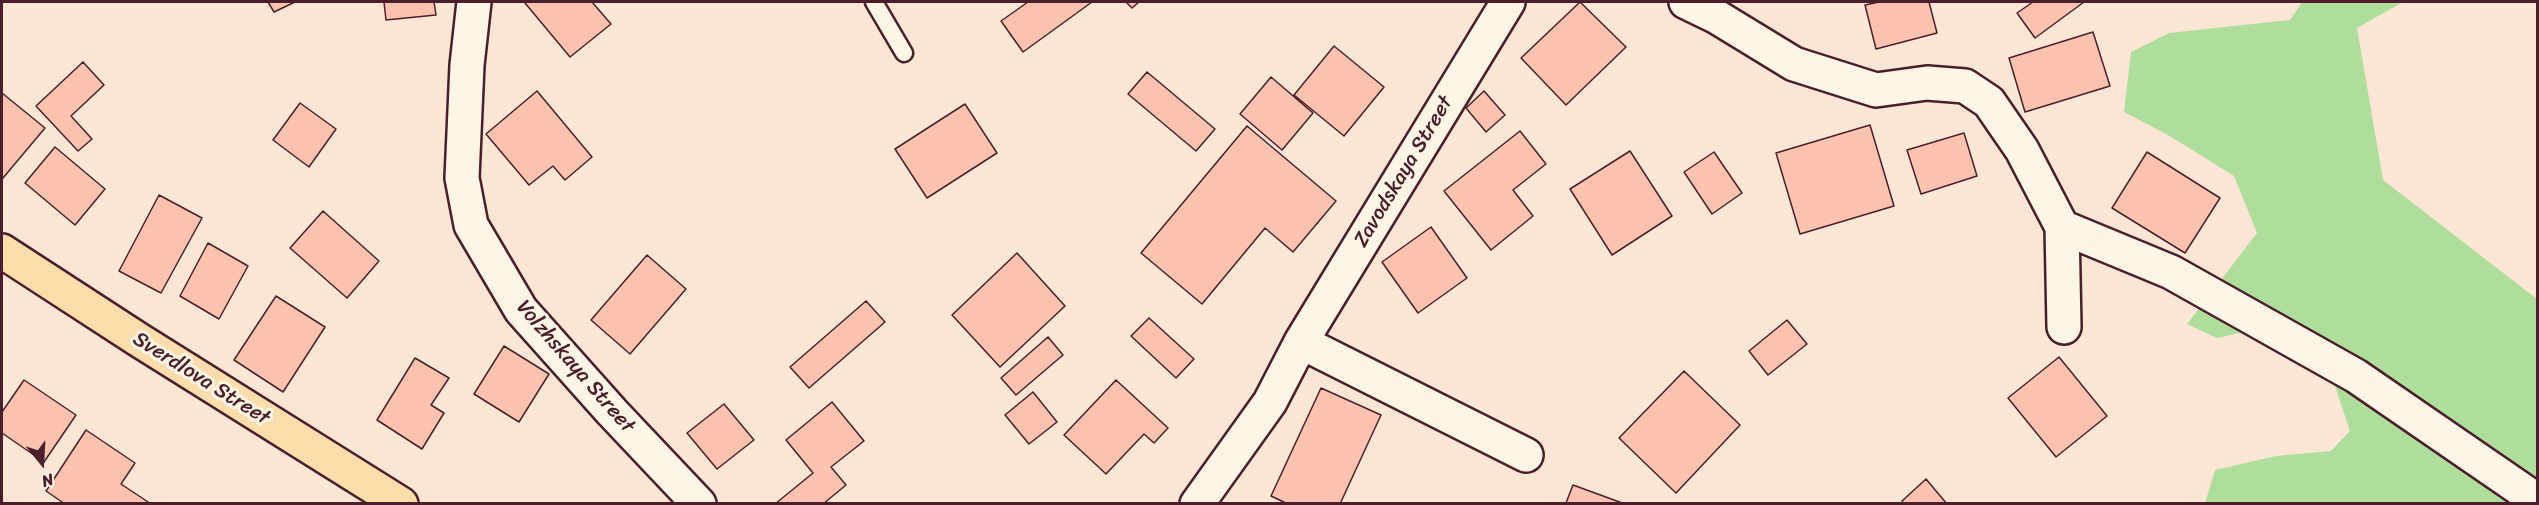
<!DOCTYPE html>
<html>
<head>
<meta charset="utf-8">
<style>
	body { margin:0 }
	#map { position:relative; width:2539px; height:505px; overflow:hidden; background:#fbe6d5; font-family:Sriracha,sans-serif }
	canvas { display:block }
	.frame { position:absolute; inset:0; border:3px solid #4a1f2b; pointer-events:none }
	.north { position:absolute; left:12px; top:433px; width:60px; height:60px; -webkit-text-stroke:4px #fcf5e5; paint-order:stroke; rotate:162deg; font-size:16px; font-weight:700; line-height:24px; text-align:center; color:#4a1f2b }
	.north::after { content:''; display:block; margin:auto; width:21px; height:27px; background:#4a1f2b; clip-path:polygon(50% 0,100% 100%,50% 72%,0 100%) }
</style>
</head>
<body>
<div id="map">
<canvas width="2539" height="505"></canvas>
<div class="frame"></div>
<div class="north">N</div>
</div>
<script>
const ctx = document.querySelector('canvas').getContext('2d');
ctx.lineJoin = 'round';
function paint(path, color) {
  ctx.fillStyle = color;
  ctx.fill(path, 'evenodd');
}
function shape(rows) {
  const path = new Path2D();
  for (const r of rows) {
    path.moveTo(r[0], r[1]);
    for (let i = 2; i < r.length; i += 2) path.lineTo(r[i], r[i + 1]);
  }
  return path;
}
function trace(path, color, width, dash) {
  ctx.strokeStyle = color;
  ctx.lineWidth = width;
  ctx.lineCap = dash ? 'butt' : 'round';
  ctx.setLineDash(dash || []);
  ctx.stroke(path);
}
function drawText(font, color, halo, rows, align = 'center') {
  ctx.font = font + ' Sriracha,sans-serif';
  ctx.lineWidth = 6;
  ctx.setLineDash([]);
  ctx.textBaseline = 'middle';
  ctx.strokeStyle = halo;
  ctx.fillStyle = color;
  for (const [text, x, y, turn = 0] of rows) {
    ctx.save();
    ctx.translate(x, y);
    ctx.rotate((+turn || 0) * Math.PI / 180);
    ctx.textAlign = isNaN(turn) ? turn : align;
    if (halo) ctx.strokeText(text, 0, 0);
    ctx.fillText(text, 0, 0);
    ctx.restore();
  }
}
const green = shape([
	[2302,2,2403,2,2357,28,2383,180,2537,299,2537,503,2205,503,2215,470,2276,456,2331,451,2350,431,2332,377,2285,323,2217,338,2187,324,2257,233,2234,176,2168,135,2124,112,2131,52,2169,33,2290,20]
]);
const building = shape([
	[268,2,295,2,274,12,268,2],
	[384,2,434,2,436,15,386,20,384,2],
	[527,2,592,2,611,24,570,57,525,3,527,2],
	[1028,2,1092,2,1023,52,1001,21,1028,2],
	[1126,2,1139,2,1132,8,1126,2],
	[1580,2,1626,47,1566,105,1521,58,1580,2],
	[1879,2,1929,2,1937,33,1876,49,1865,5,1879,2],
	[2033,2,2084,2,2035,38,2017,13,2033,2],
	[2093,32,2110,86,2025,112,2009,58,2093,32],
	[1334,46,1384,87,1344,136,1294,95,1334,46],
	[83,62,104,85,71,116,92,139,78,151,36,106,83,62],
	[1147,72,1215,129,1196,151,1128,94,1147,72],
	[1271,77,1313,113,1282,150,1240,114,1271,77],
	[537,91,592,157,565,180,553,166,529,185,486,134,537,91],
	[1484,91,1505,115,1486,132,1466,108,1484,91],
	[2,93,45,128,3,178,2,177,2,93],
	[300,103,336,129,309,167,273,140,300,103],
	[965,104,997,153,927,198,895,149,965,104],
	[1870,125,1894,206,1800,234,1776,153,1870,125],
	[1247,126,1336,201,1293,252,1265,228,1202,304,1141,253,1247,126],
	[1520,131,1546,164,1513,190,1533,216,1491,250,1444,191,1520,131],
	[1964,133,1977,176,1921,194,1907,150,1964,133],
	[55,147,105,189,75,225,25,183,55,147],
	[1630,151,1672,216,1612,255,1570,189,1630,151],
	[1714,152,1742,193,1712,214,1684,172,1714,152],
	[2147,152,2220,198,2185,253,2112,208,2147,152],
	[159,195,202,218,161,293,119,271,159,195],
	[323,211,379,261,347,298,290,248,323,211],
	[1431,227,1467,278,1418,313,1382,262,1431,227],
	[208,243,248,266,219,319,180,296,208,243],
	[1017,253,1065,306,1000,367,952,315,1017,253],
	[647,255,686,289,630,354,591,320,647,255],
	[276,296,325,327,283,392,234,360,276,296],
	[866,301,885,322,809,388,790,367,866,301],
	[1149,318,1194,359,1176,378,1131,336,1149,318],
	[1787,320,1807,344,1768,375,1749,351,1787,320],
	[1048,337,1063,355,1016,395,1001,378,1048,337],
	[504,346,549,374,519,422,474,394,504,346],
	[2059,357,2107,416,2056,457,2008,398,2059,357],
	[415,358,449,378,431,405,444,413,422,449,377,420,415,358],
	[1684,371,1740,425,1676,493,1619,438,1684,371],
	[24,380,76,415,44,462,2,433,2,412,24,380],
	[1116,380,1168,428,1154,443,1144,434,1106,474,1064,435,1116,380],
	[1321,388,1381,415,1340,504,1288,504,1271,496,1321,388],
	[1033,392,1057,422,1029,444,1005,415,1033,392],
	[832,402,864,441,831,467,846,485,823,504,775,504,813,473,786,440,832,402],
	[724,404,754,440,717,469,687,433,724,404],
	[86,430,135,463,121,484,151,504,65,504,46,491,86,430],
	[1926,479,1947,504,1904,504,1902,501,1926,479],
	[1573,485,1625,504,1566,503,1573,485]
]);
const lane = shape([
	[874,2,904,53]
]);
const street = shape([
	[474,2,467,65,462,178,471,225,521,310,612,412,699,504],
	[1686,2,1717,17,1794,64,1876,90,1927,83,1965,86,1989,102,2022,150,2062,227,2064,327],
	[2062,227,2171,272,2356,376,2538,501],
	[1301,342,1526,455],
	[1197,504,1270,402,1301,342,1508,2]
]);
const highway = shape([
	[2,251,139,340,401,504]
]);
const streetNames = [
	["Zavodskaya Street",1404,172,-59],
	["Volzhskaya Street",575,367,49],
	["Sverdlova Street",201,379,32]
];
paint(green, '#afdd9c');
paint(building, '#fac2af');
trace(building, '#4a1f2b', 1.5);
trace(lane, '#4a1f2b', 21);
trace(street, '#4a1f2b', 38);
trace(highway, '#4a1f2b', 38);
trace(lane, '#fcf5e5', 16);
trace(street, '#fcf5e5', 33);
trace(highway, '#faddab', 33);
drawText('21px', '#4a1f2b', '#fcf5e5', streetNames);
</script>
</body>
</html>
